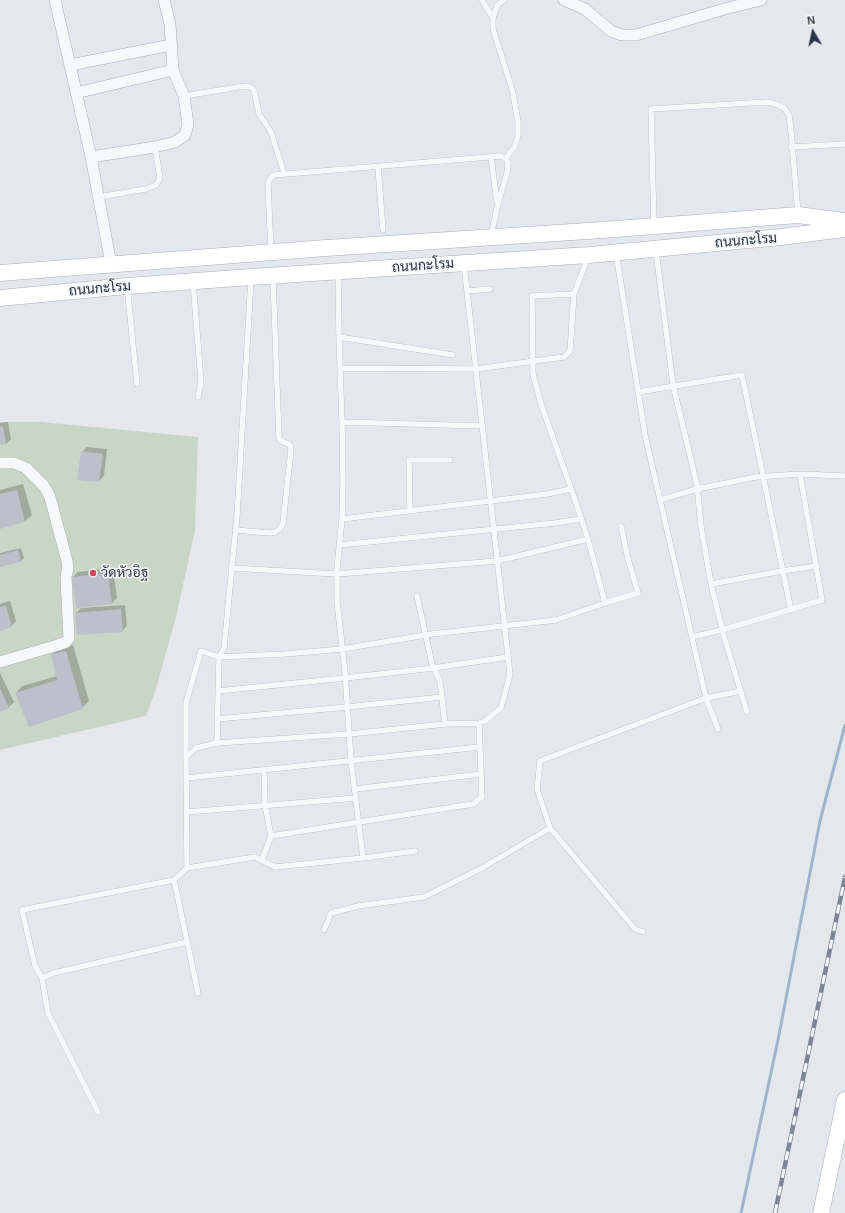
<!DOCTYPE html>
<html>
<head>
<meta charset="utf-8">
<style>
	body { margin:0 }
	#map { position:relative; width:845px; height:1213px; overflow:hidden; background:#e4e7ec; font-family:Helvetica,sans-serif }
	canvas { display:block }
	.north { position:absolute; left:793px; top:12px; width:40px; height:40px; -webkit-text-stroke:3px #f4f6f9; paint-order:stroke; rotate:351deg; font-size:11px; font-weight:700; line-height:16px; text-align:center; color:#2b3445 }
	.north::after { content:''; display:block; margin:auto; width:14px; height:18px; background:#2b3445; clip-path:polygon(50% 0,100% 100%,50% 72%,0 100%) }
</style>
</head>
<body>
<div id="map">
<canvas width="845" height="1213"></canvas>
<div class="north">N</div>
</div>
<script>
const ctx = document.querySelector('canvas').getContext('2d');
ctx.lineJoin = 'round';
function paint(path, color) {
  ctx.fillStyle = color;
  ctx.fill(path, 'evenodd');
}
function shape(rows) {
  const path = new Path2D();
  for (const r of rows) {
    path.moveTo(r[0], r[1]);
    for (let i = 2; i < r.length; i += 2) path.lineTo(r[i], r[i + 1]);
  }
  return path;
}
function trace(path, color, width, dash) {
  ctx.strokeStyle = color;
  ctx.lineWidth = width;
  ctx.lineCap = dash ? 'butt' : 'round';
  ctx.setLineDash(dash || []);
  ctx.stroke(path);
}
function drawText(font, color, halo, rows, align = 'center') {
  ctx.font = font + ' Helvetica,Sarabun,sans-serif';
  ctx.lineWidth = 3;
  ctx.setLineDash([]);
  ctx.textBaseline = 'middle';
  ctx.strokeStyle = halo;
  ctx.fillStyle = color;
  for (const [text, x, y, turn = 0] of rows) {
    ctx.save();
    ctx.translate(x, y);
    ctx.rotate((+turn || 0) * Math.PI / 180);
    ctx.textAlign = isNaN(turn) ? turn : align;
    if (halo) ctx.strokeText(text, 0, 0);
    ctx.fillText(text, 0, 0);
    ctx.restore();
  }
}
const green = shape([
	[0,422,41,422,198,437,195,530,176,617,155,692,146,716,0,750]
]);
const shadow = shape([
	[8,422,11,439,6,444,0,444,0,423],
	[87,447,107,449,104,476,99,481,82,452],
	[23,484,32,515,25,521,0,528,0,490],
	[21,548,24,558,21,561,0,566,0,553],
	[113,568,117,598,112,603,73,577,78,572],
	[10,601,16,621,11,626,0,629,0,604],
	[125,605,127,626,122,631,76,613,81,608],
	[73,645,89,701,82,708,16,693,22,686,57,676,52,654,59,648],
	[0,673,14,702,9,707,0,711]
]);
const stream = shape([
	[741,1213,778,1040,820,821,845,725]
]);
const building = shape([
	[3,426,6,444,0,445,0,427],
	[81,451,103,454,99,482,77,480],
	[17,490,25,522,0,529,0,494],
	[18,550,21,562,0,567,0,555],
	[108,573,112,604,76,608,72,577],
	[6,606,12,627,0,631,0,607],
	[121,609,123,632,77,635,75,613],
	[66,651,83,709,29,727,15,693,57,680,51,654],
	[0,688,9,708,0,712]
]);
const lane = shape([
	[482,0,493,18],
	[504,0,497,6,493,18,493,29,512,89,518,121,518,136,515,146,506,158],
	[184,96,238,87,248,86,253,89,255,94,259,114,271,132,284,173],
	[791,147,845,144],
	[491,157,497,202],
	[378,167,383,230],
	[98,197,146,189,156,185,160,178,155,147],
	[654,225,651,109,767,102,776,104,784,108,789,115,791,131,798,213],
	[656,251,673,385,697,485,701,526,711,584,723,633,747,712],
	[271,252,268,184,270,179,274,175,500,156,506,158,508,163,507,173,498,204,491,236],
	[616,253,645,435,706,698,718,729],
	[338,272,339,337,342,422,343,483,342,519,337,569,337,601,345,672,351,761,363,858],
	[193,282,201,381,198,397],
	[127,286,137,384],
	[467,291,490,289],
	[574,294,532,296,533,374,541,404,574,497,588,539,605,603],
	[339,337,453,355],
	[340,368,476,369,564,357,570,351,574,294,588,257],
	[638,392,742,375,791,610],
	[342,422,483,426],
	[660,500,697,489,756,477,800,474,845,476],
	[410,510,409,460,450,460],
	[342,519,547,494,571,489],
	[235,530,270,533,275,532,280,529,283,523,291,450,290,445,282,441,279,438,273,278],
	[339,545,555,523,581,519],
	[231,568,337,574,497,561,588,539],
	[711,584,782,571,816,566],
	[417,596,432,664,440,681,445,724],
	[692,637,722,630,822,600,800,474],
	[218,691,345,678,433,668,508,657],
	[217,719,347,707,442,697],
	[217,743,349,734,445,724,479,723],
	[186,757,186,703,201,651,219,657,285,654,342,649,432,634,556,620,605,603,638,593,628,559,621,526],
	[264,770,265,805,271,836,473,804,482,797,479,723,485,721,501,708,510,674,464,264],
	[186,778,480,747],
	[355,789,481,774],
	[187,812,356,798],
	[262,860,271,836],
	[187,868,255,857,275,867,363,858,415,851],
	[174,880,22,910,35,966,42,978,54,973,187,942],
	[324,930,331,913,358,906,424,897,482,868,550,828],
	[643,932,635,929,550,828,537,789,540,761,706,698,741,691],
	[42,978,48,1013,98,1112],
	[198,993,174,880,187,868,186,757,196,748,217,743,219,657,224,648,237,516,251,279]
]);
const street = shape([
	[55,0,91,157,111,264],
	[564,0,585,9,611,31,622,35,636,35,728,8,761,0],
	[70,65,171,45],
	[76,93,173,70],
	[91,157,155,147,175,142,185,135,188,125,184,96,173,70,170,24,164,0],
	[0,463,14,463,26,468,44,486,50,497,67,561,68,568,66,577,69,638,66,642,58,645,0,662]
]);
const secondary = shape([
	[0,273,326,248,603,230,798,215,845,221],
	[0,298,127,286,251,277,589,255,781,237,845,229],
	[821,1213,845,1100]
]);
const rail = shape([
	[775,1213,845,877]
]);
const markers = [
	[93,573,4,"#d1495b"]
];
const streetNames = [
	["ถนนกะโรม",746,241,-5],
	["ถนนกะโรม",423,266,-4],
	["ถนนกะโรม",100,289,-5]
];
const poiNames = [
	["วัดหัวอิฐ",101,573]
];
paint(green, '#c9d6c5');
paint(shadow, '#0003');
trace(stream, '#9fb4cc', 3);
paint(building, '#bbc0ca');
trace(lane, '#a9aeb7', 6);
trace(street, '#a9aeb7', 12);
trace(secondary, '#a9aeb7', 17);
trace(lane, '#f7f8fa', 5.5);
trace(street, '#f7f8fa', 11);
trace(secondary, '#fff', 16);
trace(rail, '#7d8696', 4.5);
trace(rail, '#f4f6f9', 3, [9]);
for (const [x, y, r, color] of markers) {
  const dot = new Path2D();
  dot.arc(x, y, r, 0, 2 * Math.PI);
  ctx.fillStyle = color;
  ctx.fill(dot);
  trace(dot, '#f4f6f9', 1.5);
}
drawText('14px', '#2b3445', '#f4f6f9', streetNames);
drawText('14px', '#2b3445', '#f4f6f9', poiNames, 'left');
</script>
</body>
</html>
